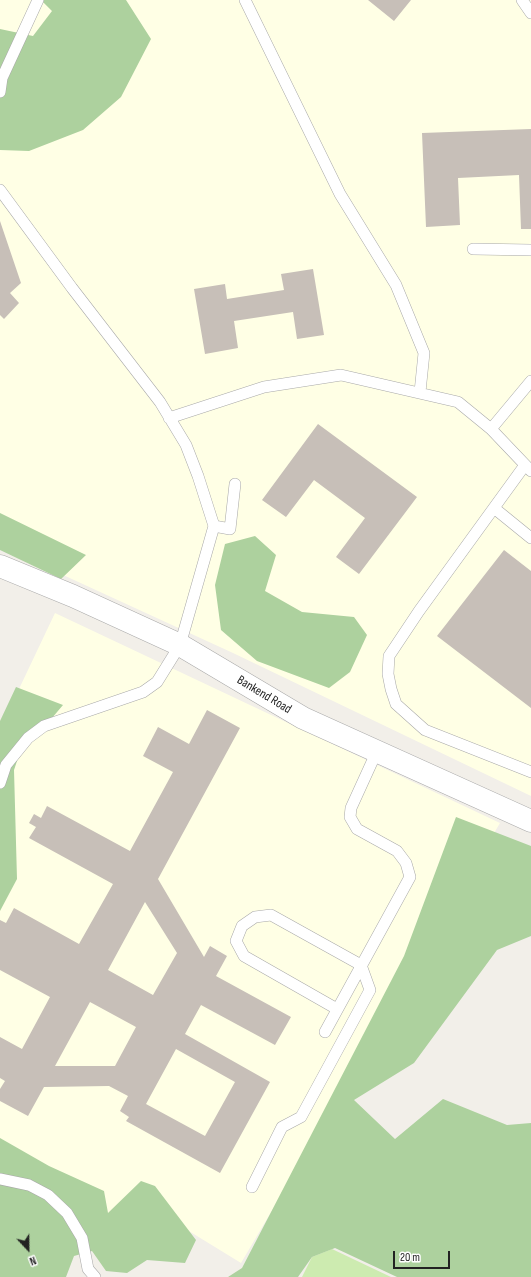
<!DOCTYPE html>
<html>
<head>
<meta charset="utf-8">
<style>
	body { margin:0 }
	#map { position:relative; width:531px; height:1277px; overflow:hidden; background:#f2efe9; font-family:"Sofia Sans Condensed",sans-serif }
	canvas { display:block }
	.north { position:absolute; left:8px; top:1229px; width:40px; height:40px; -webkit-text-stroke:3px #fff; paint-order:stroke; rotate:158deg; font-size:11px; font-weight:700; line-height:16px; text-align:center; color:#222 }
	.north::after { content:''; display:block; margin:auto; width:14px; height:18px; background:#222; clip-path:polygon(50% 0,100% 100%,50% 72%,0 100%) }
	.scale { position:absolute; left:393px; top:1251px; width:57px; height:18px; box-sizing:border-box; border:2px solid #222; border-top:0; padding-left:5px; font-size:12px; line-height:14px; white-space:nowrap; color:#222; -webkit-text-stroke:3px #fff; paint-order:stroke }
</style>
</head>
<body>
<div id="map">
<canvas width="531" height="1277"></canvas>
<div class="north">N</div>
<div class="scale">20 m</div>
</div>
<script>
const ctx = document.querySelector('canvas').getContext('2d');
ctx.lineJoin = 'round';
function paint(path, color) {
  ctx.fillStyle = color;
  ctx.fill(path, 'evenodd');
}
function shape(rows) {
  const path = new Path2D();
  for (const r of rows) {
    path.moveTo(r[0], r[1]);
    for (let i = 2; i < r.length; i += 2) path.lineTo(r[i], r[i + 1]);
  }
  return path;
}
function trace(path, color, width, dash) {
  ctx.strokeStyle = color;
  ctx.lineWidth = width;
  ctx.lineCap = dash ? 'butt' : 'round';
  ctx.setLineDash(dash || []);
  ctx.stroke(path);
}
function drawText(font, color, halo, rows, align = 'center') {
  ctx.font = font + ' "Sofia Sans Condensed",sans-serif';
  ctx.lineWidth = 3;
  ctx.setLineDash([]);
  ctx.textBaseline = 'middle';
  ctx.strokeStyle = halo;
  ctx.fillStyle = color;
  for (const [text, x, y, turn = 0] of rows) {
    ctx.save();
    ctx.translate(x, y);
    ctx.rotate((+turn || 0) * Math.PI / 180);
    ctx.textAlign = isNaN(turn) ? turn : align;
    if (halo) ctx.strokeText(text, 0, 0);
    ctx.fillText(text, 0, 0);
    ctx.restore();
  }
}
const education = shape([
	[0,0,531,0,531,796,233,653,0,546],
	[55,613,500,823,241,1263,140,1201,119,1231,0,1161,0,729]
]);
const grass = shape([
	[332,1249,391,1277,302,1277,312,1257]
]);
const forest = shape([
	[41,0,126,0,151,39,121,97,83,130,29,151,0,150,0,29,33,36,52,11],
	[0,513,86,555,61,579,0,550],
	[255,536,276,555,265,591,302,612,354,617,367,635,350,672,329,688,257,661,221,630,215,585,225,544],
	[16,687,63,705,18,758,14,770,17,879,0,911,0,721],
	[456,817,531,846,531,936,497,950,414,1063,354,1100,395,1139,443,1099,507,1125,531,1123,531,1277,397,1277,335,1248,312,1257,298,1277,228,1277,242,1268,404,956],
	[0,1138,49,1166,104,1191,108,1213,141,1181,155,1186,196,1240,185,1263,147,1260,127,1273,106,1271,92,1251,74,1256,66,1277,0,1277]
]);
const building = shape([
	[368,0,411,0,394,21],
	[531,129,531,229,521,229,519,175,458,178,460,225,426,227,422,133],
	[0,221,21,283,10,293,19,303,4,319,0,315],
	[313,269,324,335,297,339,293,312,234,321,238,348,205,354,194,289,225,284,227,299,284,290,281,274],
	[318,424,417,497,359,574,336,557,365,518,314,480,286,517,262,500],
	[504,550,531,571,531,708,437,636],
	[207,710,240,728,158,879,204,957,210,946,227,956,216,976,291,1017,275,1045,201,1005,185,1034,270,1082,220,1173,126,1121,129,1117,120,1111,128,1096,109,1086,44,1087,28,1116,0,1101,0,1089,5,1081,0,1078,0,1037,22,1049,50,997,0,970,0,920,6,923,14,908,79,944,113,884,29,838,36,827,29,823,34,814,41,818,47,806,130,851,173,772,143,756,158,727,189,744],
	[145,902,177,953,153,995,108,970],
	[90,1002,136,1027,115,1066,55,1066],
	[176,1049,235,1082,205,1136,146,1104]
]);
const service = shape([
	[245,0,340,194,396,285,424,353,420,392],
	[522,0,531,13],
	[0,92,2,78,38,0],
	[0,190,72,288,160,402,186,445,198,476,214,526,180,645,157,682,143,692,44,726,28,738,6,765,0,783],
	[473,249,531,250],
	[169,418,264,387,341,375,458,402,491,429,531,471],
	[491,429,531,381],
	[525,465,419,611,389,656,388,674,391,689,396,704,425,730,531,772],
	[494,508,531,538],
	[214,526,230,529,235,484],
	[325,1032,410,877,406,863,397,851,357,829,350,817,351,808,377,751],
	[0,1179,29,1185,48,1195,67,1213,82,1238,88,1269,95,1277],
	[252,1187,282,1127,301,1117,370,990,361,965,271,915,255,917,242,926,236,941,244,956,337,1009]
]);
const tertiary = shape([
	[0,566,73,596,180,645,303,718,531,821]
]);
const streetNames = [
	["Bankend Road",264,695,31]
];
paint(education, '#ffffe5');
paint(grass, '#cdebb0');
paint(forest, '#add19e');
paint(building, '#c7bfb8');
trace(service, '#a9a9a9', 12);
trace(tertiary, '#a9a9a9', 23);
trace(service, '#fff', 11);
trace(tertiary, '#fff', 22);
drawText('13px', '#222', '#fff', streetNames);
</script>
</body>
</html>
